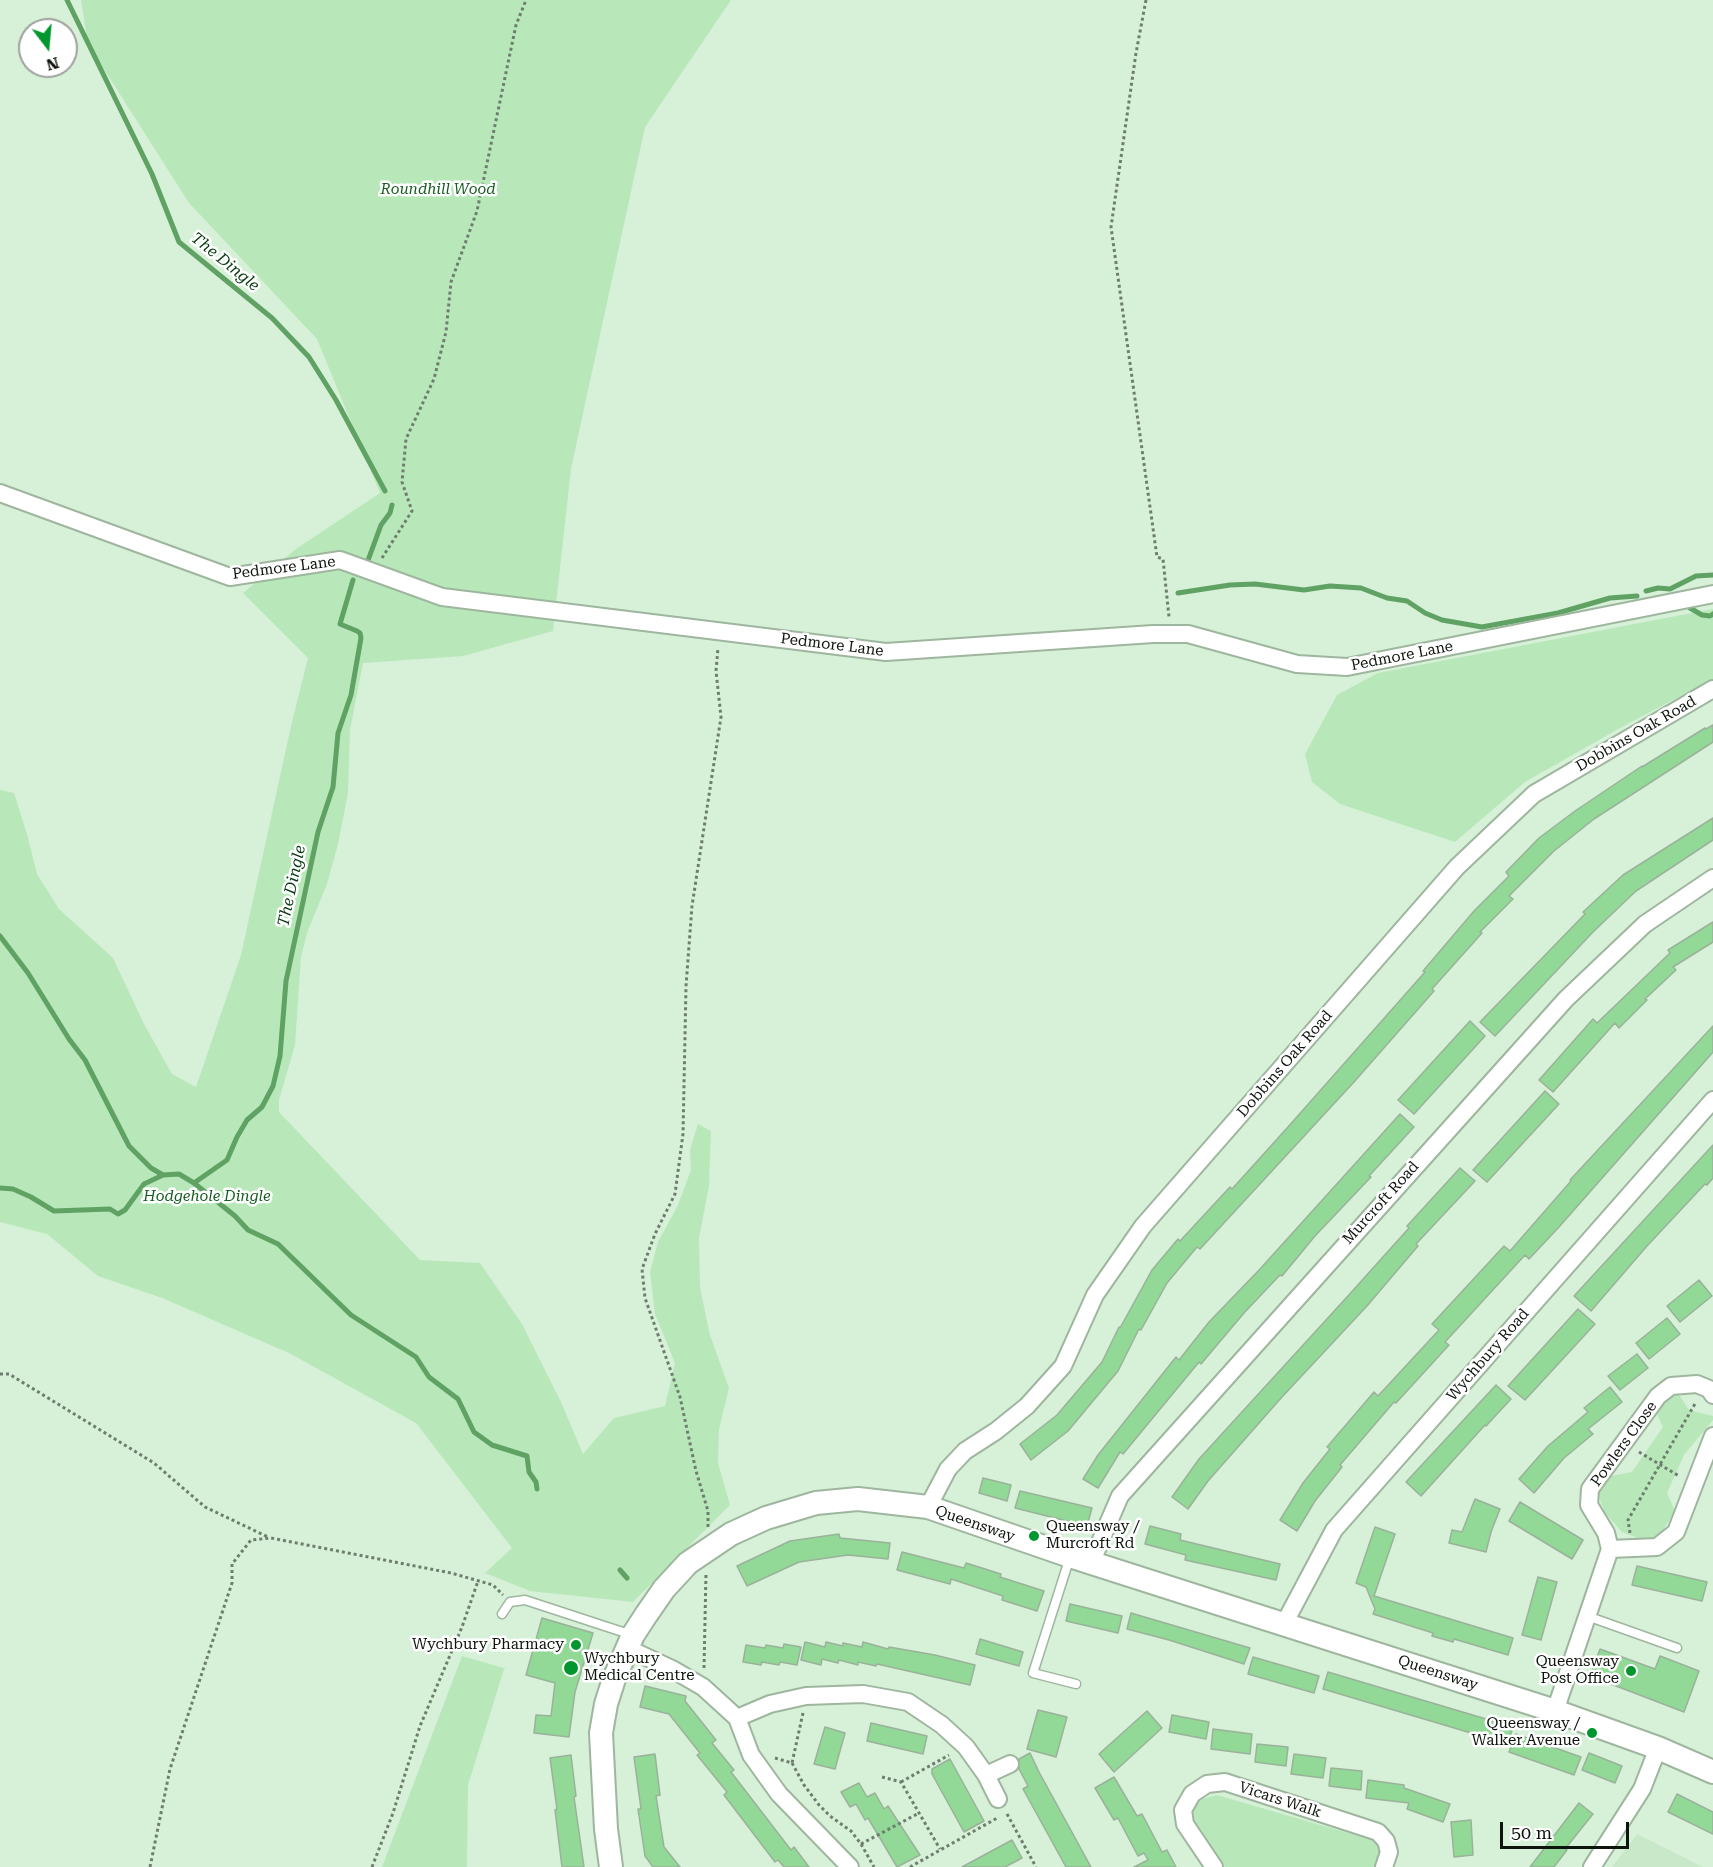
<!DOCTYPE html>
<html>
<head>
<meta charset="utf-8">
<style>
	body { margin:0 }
	#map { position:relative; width:1713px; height:1867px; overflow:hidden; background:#d7f0d8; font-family:"Roboto Serif",serif }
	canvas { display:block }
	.north { position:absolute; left:18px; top:18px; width:60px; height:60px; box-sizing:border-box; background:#fff; border:2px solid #9ea19e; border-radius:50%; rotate:164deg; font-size:16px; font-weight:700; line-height:24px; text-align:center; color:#0c140c }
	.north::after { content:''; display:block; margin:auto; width:21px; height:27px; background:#02972e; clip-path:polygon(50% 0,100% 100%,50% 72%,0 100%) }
	.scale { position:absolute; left:1500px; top:1822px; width:129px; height:27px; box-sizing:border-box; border:3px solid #0c140c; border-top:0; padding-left:8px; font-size:18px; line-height:21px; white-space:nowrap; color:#0c140c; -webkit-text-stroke:4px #fff; paint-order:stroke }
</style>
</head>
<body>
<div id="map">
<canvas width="1713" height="1867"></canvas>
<div class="north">N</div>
<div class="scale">50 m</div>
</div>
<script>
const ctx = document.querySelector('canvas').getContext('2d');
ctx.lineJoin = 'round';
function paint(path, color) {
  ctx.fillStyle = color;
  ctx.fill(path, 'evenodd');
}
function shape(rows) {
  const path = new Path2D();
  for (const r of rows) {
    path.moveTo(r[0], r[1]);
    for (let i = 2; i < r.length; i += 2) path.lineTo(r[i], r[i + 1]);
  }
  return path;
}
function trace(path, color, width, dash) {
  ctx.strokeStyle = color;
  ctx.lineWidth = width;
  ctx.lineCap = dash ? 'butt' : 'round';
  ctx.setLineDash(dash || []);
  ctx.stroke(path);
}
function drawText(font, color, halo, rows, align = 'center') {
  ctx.font = font + ' "Roboto Serif",serif';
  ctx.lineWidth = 5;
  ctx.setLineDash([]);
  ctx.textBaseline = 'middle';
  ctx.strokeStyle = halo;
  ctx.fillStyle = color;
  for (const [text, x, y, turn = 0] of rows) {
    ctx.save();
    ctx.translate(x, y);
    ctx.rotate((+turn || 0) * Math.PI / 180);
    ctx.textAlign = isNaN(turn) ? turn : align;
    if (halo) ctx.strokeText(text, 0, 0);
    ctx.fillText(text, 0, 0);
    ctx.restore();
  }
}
const built = shape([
	[1637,1834,1703,1867,1612,1867]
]);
const green = shape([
	[81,0,731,0,645,127,571,469,553,631,463,656,363,663,350,730,348,793,338,844,327,884,307,933,301,957,295,1045,279,1100,279,1112,420,1260,480,1263,522,1324,561,1402,583,1454,614,1418,665,1406,675,1363,655,1314,650,1272,658,1242,678,1205,691,1170,690,1150,698,1124,711,1131,709,1186,699,1238,700,1288,710,1335,729,1388,719,1429,718,1463,730,1505,633,1602,530,1591,485,1573,512,1548,416,1423,289,1353,162,1298,98,1276,47,1234,0,1222,0,790,14,793,27,834,37,874,59,909,113,958,144,1024,172,1074,196,1087,241,955,291,726,308,658,243,593,296,549,380,493,317,339,189,203,88,44],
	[1713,609,1713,679,1620,728,1525,782,1455,842,1340,804,1312,782,1305,754,1337,695,1378,673],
	[1678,1393,1689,1410,1713,1416,1713,1420,1684,1455,1667,1493,1675,1511,1660,1535,1643,1540,1622,1532,1605,1513,1599,1497,1601,1484,1611,1476,1632,1472,1663,1427,1655,1410],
	[462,1656,507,1669,504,1669,468,1785,467,1867,382,1867],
	[1217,1795,1372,1840,1380,1850,1381,1859,1376,1867,1225,1867,1193,1823,1192,1810,1202,1799]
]);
const stream = shape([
	[67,0,152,174,179,242,272,318,309,357,336,400,385,491],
	[367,563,381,525,390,513,392,505],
	[1646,591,1658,588,1670,589,1696,576,1713,575],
	[1178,593,1230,585,1255,584,1304,590,1330,586,1361,588,1387,598,1407,601,1425,613,1442,620,1482,627,1558,613,1610,598,1637,596],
	[1690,608,1702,615,1710,616,1713,614],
	[0,936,28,973,69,1039,85,1060,129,1146,151,1168,163,1175],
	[194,1183,227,1160,237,1137,247,1120,262,1107,273,1086,280,1056,286,981,318,832,333,787,338,733,351,695,361,638,360,633,357,631,340,624,353,580],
	[0,1188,13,1189,31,1197,54,1211,110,1209,118,1214,125,1210,144,1184,163,1175,179,1174,194,1183,235,1216,248,1230,278,1244,351,1315,416,1357,429,1377,458,1399,474,1432,492,1445,527,1456,529,1472,536,1482,537,1489],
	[620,1570,627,1578]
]);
const building = shape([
	[1713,725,1713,742,1594,819,1554,851,1509,896,1513,899,1480,932,1482,933,1432,989,1434,991,1354,1082,1200,1249,1197,1247,1167,1283,1141,1330,1139,1329,1118,1371,1068,1431,1031,1460,1020,1444,1057,1415,1102,1362,1119,1327,1120,1328,1152,1270,1178,1239,1180,1241,1230,1187,1232,1189,1288,1127,1425,972,1423,971,1474,911,1509,876,1506,872,1539,838,1575,811,1642,766,1642,767,1705,728,1706,729,1713,725],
	[1713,818,1713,840,1636,891,1593,932,1495,1036,1480,1022,1585,914,1583,912,1623,875,1713,818],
	[1713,922,1713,942,1673,967,1676,970,1645,999,1647,1000,1619,1028,1615,1023,1553,1092,1539,1080,1593,1019,1597,1023,1670,953,1668,950,1713,922],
	[1470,1021,1485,1036,1414,1114,1398,1100,1470,1021],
	[1713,1026,1713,1052,1559,1227,1529,1259,1525,1255,1445,1342,1449,1345,1396,1403,1394,1402,1340,1465,1342,1467,1315,1501,1297,1531,1280,1520,1303,1483,1330,1449,1327,1447,1374,1392,1378,1396,1439,1330,1432,1324,1504,1246,1510,1251,1571,1181,1570,1180,1713,1026],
	[1545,1091,1559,1104,1487,1182,1473,1170,1545,1091],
	[1400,1114,1414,1127,1369,1176,1371,1177,1315,1236,1282,1276,1280,1275,1244,1313,1201,1364,1199,1362,1123,1454,1120,1452,1098,1488,1083,1479,1098,1455,1176,1357,1179,1360,1209,1322,1260,1269,1400,1114],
	[1713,1145,1713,1178,1707,1185,1705,1184,1647,1246,1591,1311,1574,1296,1713,1145],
	[1460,1168,1475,1181,1416,1244,1418,1246,1367,1306,1282,1397,1208,1481,1188,1509,1172,1497,1199,1459,1347,1297,1409,1228,1407,1226,1460,1168],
	[1699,1280,1712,1296,1680,1322,1667,1306,1699,1280],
	[1578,1309,1595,1324,1525,1400,1508,1386,1578,1309],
	[1667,1318,1680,1334,1649,1359,1636,1343,1667,1318],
	[1637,1354,1648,1368,1620,1390,1608,1376,1637,1354],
	[1496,1385,1511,1399,1486,1426,1485,1425,1421,1496,1406,1482,1496,1385],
	[1610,1387,1622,1402,1588,1429,1593,1434,1564,1458,1534,1493,1519,1479,1548,1446,1588,1412,1584,1408,1610,1387],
	[983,1478,1011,1485,1007,1501,979,1493,983,1478],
	[1020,1491,1092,1508,1087,1526,1015,1508,1020,1491],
	[1475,1499,1500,1509,1491,1532,1486,1552,1449,1543,1452,1530,1462,1532,1475,1499],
	[1520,1502,1583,1540,1572,1559,1509,1521,1520,1502],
	[1150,1526,1181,1534,1180,1540,1280,1564,1276,1580,1185,1560,1186,1555,1145,1544,1150,1526],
	[1375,1527,1395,1534,1374,1596,1513,1638,1508,1655,1454,1639,1453,1642,1432,1636,1433,1633,1373,1614,1375,1609,1366,1587,1356,1583,1375,1527],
	[839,1534,840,1538,890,1543,888,1559,848,1555,799,1562,747,1586,737,1566,790,1541,839,1534],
	[902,1552,964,1568,966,1563,1001,1574,1000,1577,1044,1591,1037,1611,1002,1600,1003,1596,951,1579,950,1584,897,1570,902,1552],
	[1637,1566,1707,1582,1702,1601,1632,1585,1637,1566],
	[1538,1577,1557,1582,1541,1640,1522,1635,1538,1577],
	[1070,1604,1122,1616,1118,1633,1066,1621,1070,1604],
	[1131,1613,1250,1648,1244,1664,1169,1640,1127,1629,1131,1613],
	[542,1618,593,1633,575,1692,569,1737,534,1733,536,1715,551,1716,555,1683,526,1675,542,1618],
	[980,1639,1023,1652,1019,1666,976,1654,980,1639],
	[805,1642,825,1647,826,1642,843,1646,843,1643,862,1647,863,1642,888,1649,889,1647,935,1655,975,1665,970,1685,877,1664,876,1666,858,1662,858,1665,839,1660,838,1663,822,1659,821,1665,801,1660,805,1642],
	[784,1644,801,1647,797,1665,780,1662,779,1665,762,1662,761,1665,743,1662,746,1645,765,1648,766,1645,783,1648,784,1644],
	[1600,1649,1655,1669,1660,1656,1699,1671,1684,1712,1590,1676,1600,1649],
	[1253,1657,1319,1676,1314,1693,1248,1674,1253,1657],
	[1328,1672,1513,1727,1508,1744,1323,1689,1328,1672],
	[645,1686,686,1696,685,1701,716,1740,712,1743,734,1770,731,1772,791,1850,794,1847,809,1867,784,1867,778,1860,775,1862,724,1795,727,1792,697,1755,700,1753,669,1714,640,1707,645,1686],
	[1038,1710,1067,1717,1056,1757,1027,1749,1038,1710],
	[1147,1711,1162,1728,1114,1772,1099,1754,1147,1711],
	[1172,1715,1209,1722,1206,1739,1169,1732,1172,1715],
	[871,1723,927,1736,923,1754,867,1741,871,1723],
	[825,1727,845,1733,835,1769,814,1764,825,1727],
	[1213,1729,1252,1734,1250,1754,1211,1749,1213,1729],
	[1516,1734,1581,1757,1574,1775,1509,1752,1516,1734],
	[1257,1744,1288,1747,1286,1766,1255,1762,1257,1744],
	[1030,1753,1039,1772,1091,1867,1066,1867,1023,1789,1028,1786,1019,1769,1019,1759,1030,1753],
	[1589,1753,1622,1766,1615,1783,1582,1770,1589,1753],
	[655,1754,660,1795,656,1796,664,1847,680,1867,653,1867,645,1856,638,1809,641,1809,634,1757,655,1754],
	[1294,1754,1326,1758,1323,1778,1291,1774,1294,1754],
	[571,1755,576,1796,574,1797,584,1867,562,1867,555,1810,557,1809,550,1758,571,1755],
	[950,1759,984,1821,964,1832,932,1774,932,1769,950,1759],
	[1331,1768,1362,1771,1361,1790,1329,1786,1331,1768],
	[1114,1777,1137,1816,1142,1814,1162,1852,1167,1850,1176,1867,1134,1867,1148,1860,1144,1853,1138,1856,1118,1818,1114,1820,1095,1788,1114,1777],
	[1368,1780,1404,1785,1404,1788,1450,1804,1443,1822,1407,1809,1409,1803,1366,1798,1368,1780],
	[859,1783,867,1797,875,1793,884,1809,888,1806,920,1855,897,1867,868,1818,865,1820,856,1804,850,1807,841,1792,859,1783],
	[1677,1794,1713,1812,1713,1834,1668,1812,1677,1794],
	[1579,1803,1593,1814,1565,1849,1567,1850,1554,1867,1530,1867,1579,1803],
	[1471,1820,1473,1855,1454,1857,1451,1822,1471,1820],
	[1012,1840,1022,1858,1005,1867,962,1867,1012,1840]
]);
const path = shape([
	[1146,0,1136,53,1111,227,1157,557,1163,559,1169,617],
	[382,558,412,511,402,482,406,439,434,379,446,332,451,282,477,211,516,25,526,0],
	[0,1374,9,1374,154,1463,205,1507,268,1537],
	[1639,1452,1679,1476],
	[708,1527,708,1511,696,1471,680,1397,645,1298,642,1269,655,1234,675,1194,683,1134,686,986,692,906,721,717,716,671,718,648],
	[1630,1533,1628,1520,1696,1402],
	[704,1668,706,1573],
	[775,1758,792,1763,803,1713],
	[792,1763,804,1785,819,1805,830,1816,851,1831,861,1844,874,1867],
	[882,1777,901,1782,940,1849],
	[901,1782,949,1755],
	[1007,1814,1036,1867],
	[861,1844,919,1813],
	[150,1867,170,1769,232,1583,232,1564,251,1540,271,1538,451,1573,493,1585,503,1595],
	[372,1867,393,1813,420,1726,462,1627,478,1581],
	[910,1867,999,1817]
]);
const lane = shape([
	[1070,1557,1033,1673,1076,1684],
	[502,1614,510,1602,525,1600,632,1635],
	[1587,1616,1677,1648]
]);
const street = shape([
	[0,493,230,577,340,560,442,597,886,652,1153,634,1188,634,1297,664,1347,667,1713,594],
	[928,1507,948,1469,965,1451,996,1431,1027,1406,1063,1366,1095,1295,1143,1226,1457,867,1534,794,1713,689],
	[1610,1549,1657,1547,1676,1532,1713,1436],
	[1091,1563,1120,1496,1566,999,1645,924,1713,878],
	[1284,1624,1334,1530,1713,1100],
	[627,1648,672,1669,703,1687,737,1718,770,1704,806,1696,863,1694,908,1702,942,1725,966,1747,986,1775,998,1799],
	[1555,1711,1610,1549,1606,1533,1589,1505,1590,1489,1658,1396,1671,1386,1697,1384,1709,1389,1713,1395],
	[737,1718,751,1755,779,1794,850,1867],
	[986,1775,1010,1764],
	[1214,1867,1185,1824,1183,1810,1192,1794,1207,1784,1225,1782,1378,1832,1386,1841,1389,1852,1384,1867],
	[1592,1867,1642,1789,1658,1748]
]);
const secondary = shape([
	[611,1867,606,1829,601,1733,606,1704,614,1679,633,1635,646,1615,664,1589,688,1563,731,1534,766,1518,816,1503,858,1499,928,1507,1070,1556,1555,1711,1658,1748,1713,1772]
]);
const markers = [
	[1034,1536,6,"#02972e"],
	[576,1645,6,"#02972e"],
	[571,1668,8,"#02972e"],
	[1631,1671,6,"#02972e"],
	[1592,1733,6,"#02972e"]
];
const parkNames = [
	["Roundhill Wood",438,190],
	["Hodgehole Dingle",207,1197]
];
const streetNames = [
	["Pedmore Lane",284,568,-7],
	["Pedmore Lane",832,645,7],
	["Pedmore Lane",1402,656,-11],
	["Dobbins Oak Road",1636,734,-30],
	["Dobbins Oak Road",1285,1064,-49],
	["Murcroft Road",1381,1203,-48],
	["Wychbury Road",1488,1355,-49],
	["Powlers Close",1624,1444,-54],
	["Queensway",975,1524,19],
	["Queensway",1438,1673,18],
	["Vicars Walk",1280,1800,18]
];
const poiNames = [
	["Queensway /",1046,1527,"left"],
	["Murcroft Rd",1046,1544,"left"],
	["Wychbury Pharmacy",564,1645],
	["Wychbury",584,1659,"left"],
	["Medical Centre",584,1676,"left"],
	["Queensway",1619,1662],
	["Post Office",1619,1679],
	["Queensway /",1580,1724],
	["Walker Avenue",1580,1741]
];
const waterNames = [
	["The Dingle",225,262,39],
	["The Dingle",292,886,-78]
];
paint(built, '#c9e8ca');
paint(green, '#b8e8ba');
trace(stream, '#5fa264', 5);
paint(building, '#92d896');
trace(building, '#9ab29a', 1.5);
trace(lane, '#9eb69e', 11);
trace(street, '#9eb69e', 20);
trace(secondary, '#9eb69e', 26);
trace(path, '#6e7e6e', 3, [3, 3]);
trace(lane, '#fff', 8);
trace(street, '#fff', 16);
trace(secondary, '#fff', 22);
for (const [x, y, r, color] of markers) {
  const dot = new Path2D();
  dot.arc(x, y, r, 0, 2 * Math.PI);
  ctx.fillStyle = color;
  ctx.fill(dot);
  trace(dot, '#fff', 2);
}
drawText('italic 15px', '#155d21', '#fff', parkNames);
drawText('15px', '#0c140c', '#fff', streetNames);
drawText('15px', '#0c140c', '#fff', poiNames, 'right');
drawText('italic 16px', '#0a3c13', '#fff', waterNames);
</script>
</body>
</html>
